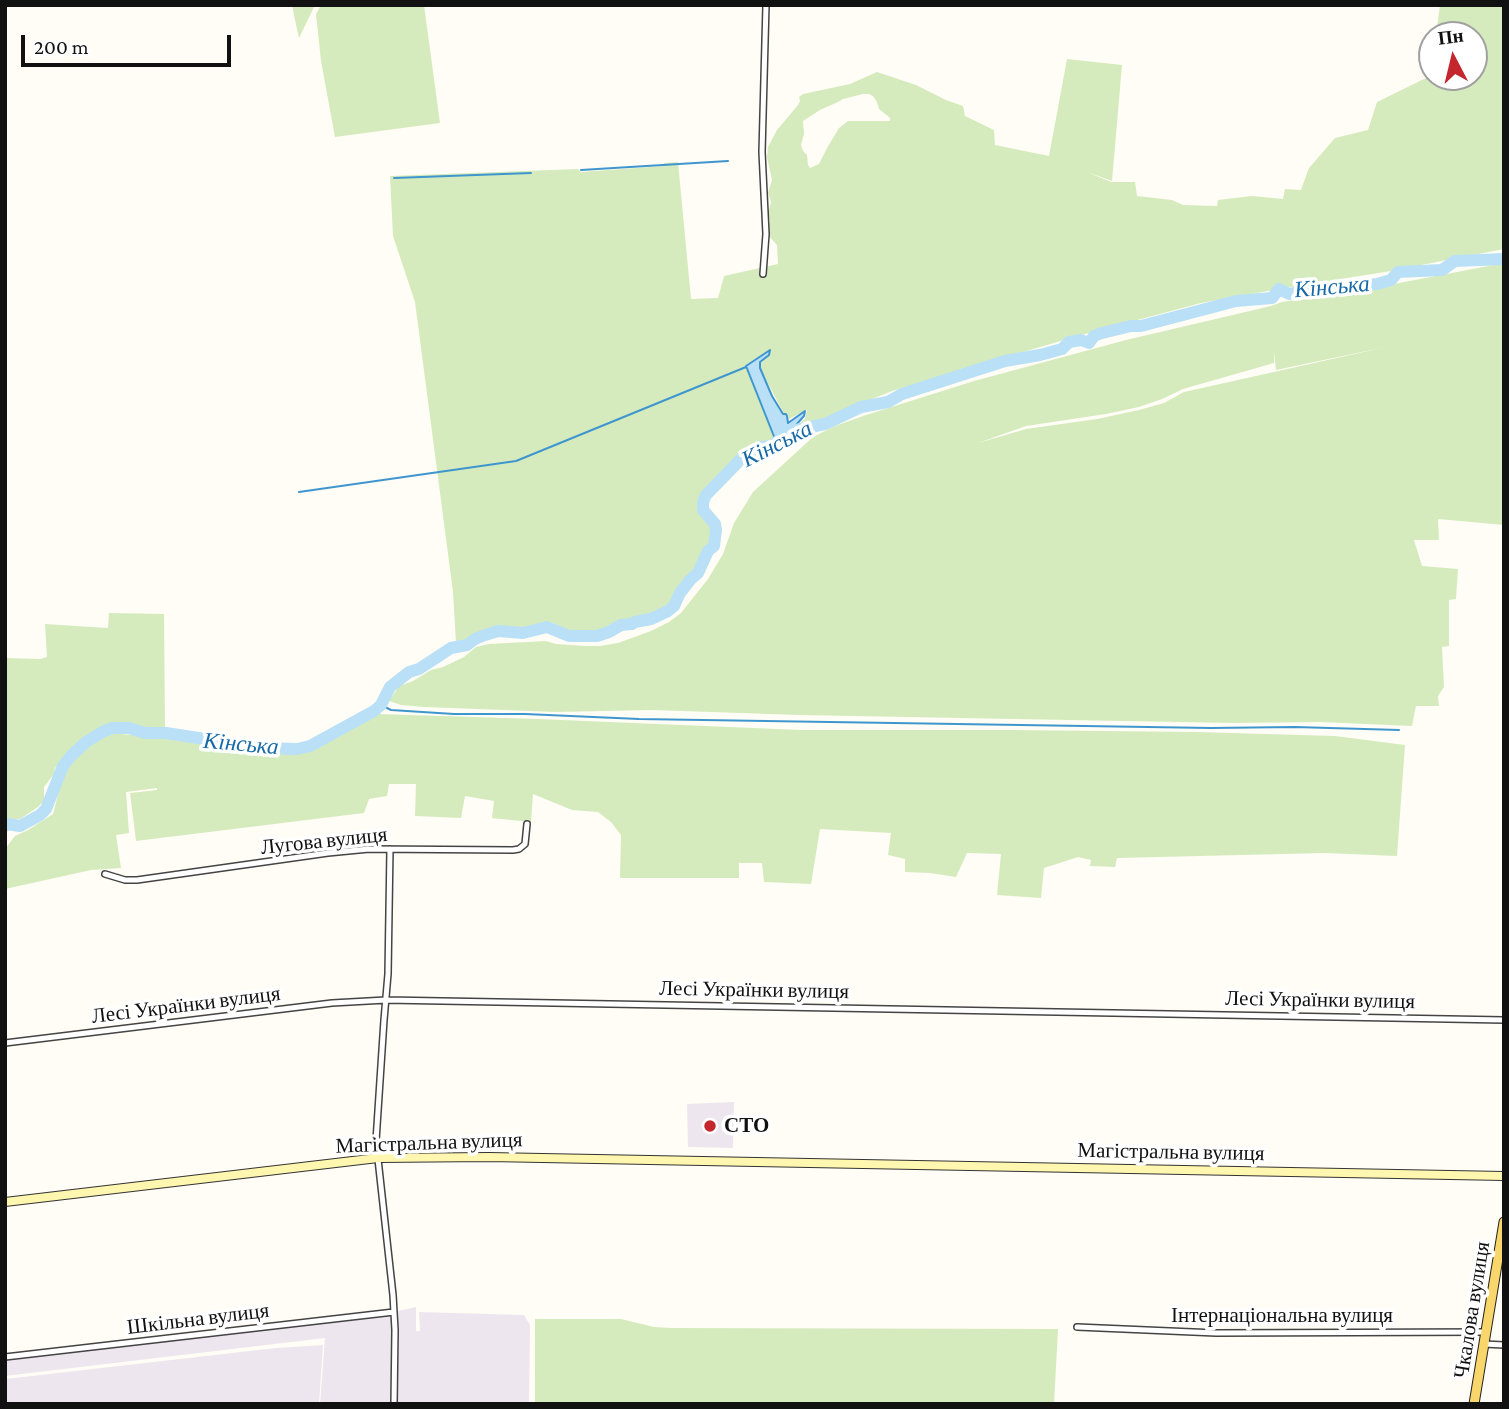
<!DOCTYPE html>
<html>
<head>
<meta charset="utf-8">
<style>
	body { margin:0 }
	#map { position:relative; width:1509px; height:1409px; overflow:hidden; background:#fffdf5; font-family:"Crimson Pro",serif }
	canvas { display:block }
	.frame { position:absolute; inset:0; border:7px solid #111; pointer-events:none }
	.north { position:absolute; left:1418px; top:21px; width:70px; height:70px; box-sizing:border-box; background:#fff; border:2px solid #a0a0a0; border-radius:50%; rotate:353deg; font-size:19px; font-weight:700; line-height:28px; text-align:center; color:#111 }
	.north::after { content:''; display:block; margin:auto; width:24px; height:32px; background:#c4262e; clip-path:polygon(50% 0,100% 100%,50% 72%,0 100%) }
	.scale { position:absolute; left:21px; top:35px; width:210px; height:32px; box-sizing:border-box; border:4px solid #111; border-top:0; padding-left:9px; font-size:21px; line-height:24px; white-space:nowrap; color:#111; -webkit-text-stroke:5px #fff; paint-order:stroke }
</style>
</head>
<body>
<div id="map">
<canvas width="1509" height="1409"></canvas>
<div class="frame"></div>
<div class="north">Пн</div>
<div class="scale">200 m</div>
</div>
<script>
const ctx = document.querySelector('canvas').getContext('2d');
ctx.lineJoin = 'round';
function paint(path, color) {
  ctx.fillStyle = color;
  ctx.fill(path, 'evenodd');
}
function shape(rows) {
  const path = new Path2D();
  for (const r of rows) {
    path.moveTo(r[0], r[1]);
    for (let i = 2; i < r.length; i += 2) path.lineTo(r[i], r[i + 1]);
  }
  return path;
}
function trace(path, color, width, dash) {
  ctx.strokeStyle = color;
  ctx.lineWidth = width;
  ctx.lineCap = dash ? 'butt' : 'round';
  ctx.setLineDash(dash || []);
  ctx.stroke(path);
}
function drawText(font, color, halo, rows, align = 'center') {
  ctx.font = font + ' "Crimson Pro",serif';
  ctx.lineWidth = 7;
  ctx.setLineDash([]);
  ctx.textBaseline = 'middle';
  ctx.strokeStyle = halo;
  ctx.fillStyle = color;
  for (const [text, x, y, turn = 0] of rows) {
    ctx.save();
    ctx.translate(x, y);
    ctx.rotate((+turn || 0) * Math.PI / 180);
    ctx.textAlign = isNaN(turn) ? turn : align;
    if (halo) ctx.strokeText(text, 0, 0);
    ctx.fillText(text, 0, 0);
    ctx.restore();
  }
}
const industrial = shape([
	[734,1102,733,1148,688,1147,687,1104],
	[416,1307,416,1331,420,1331,419,1312,524,1315,530,1325,529,1404,320,1404,325,1338,5,1376,5,1357,394,1312],
	[323,1345,319,1404,5,1404,5,1379,276,1348]
]);
const green = shape([
	[292,5,315,5,299,38,295,20],
	[321,5,424,5,440,123,335,137,321,61,316,14],
	[1440,5,1504,5,1504,249,1385,272,1296,286,1201,303,1074,337,892,391,810,424,798,425,805,419,807,410,789,419,787,413,784,414,760,368,761,363,770,353,769,350,746,365,775,441,772,444,757,445,745,453,715,479,704,494,700,501,699,512,714,530,712,542,697,567,667,609,647,616,619,622,602,632,588,635,570,632,551,622,521,629,501,628,456,643,453,592,415,302,393,236,390,176,578,169,581,172,664,166,664,163,678,162,691,299,718,298,724,276,778,264,777,245,768,235,768,232,770,221,768,213,771,202,768,193,772,180,767,157,768,147,777,130,798,105,800,101,799,97,803,94,850,84,877,72,916,85,946,100,963,106,965,116,994,130,995,145,1049,156,1067,59,1122,65,1112,181,1087,172,1111,182,1135,182,1137,196,1172,200,1183,205,1217,206,1218,200,1252,196,1283,199,1285,189,1301,190,1309,168,1335,138,1368,130,1377,102,1428,77,1432,57,1432,77,1474,77,1474,35,1436,35],
	[863,94,869,94,873,96,877,102,879,109,890,118,890,121,848,121,839,128,827,148,819,164,810,168,808,165,807,155,803,151,801,145,804,134,803,121,820,110,838,102,843,99],
	[1504,263,1504,525,1438,519,1439,540,1414,540,1422,566,1458,569,1456,599,1449,600,1449,646,1442,647,1444,687,1438,696,1439,706,1416,706,1412,726,1320,722,1232,723,799,715,652,710,556,712,424,707,401,705,389,701,399,686,413,681,431,670,443,667,464,657,476,647,489,644,546,641,556,644,584,646,600,646,618,643,651,631,669,622,681,613,708,579,723,554,734,523,753,492,813,437,835,426,866,415,974,381,1126,340,1271,306,1282,302,1373,288],
	[1386,347,1184,392,1164,403,1139,410,1097,419,1026,429,978,443,1026,426,1106,414,1139,407,1162,399,1183,389,1274,363,1274,351,1276,370],
	[109,613,164,614,165,729,114,726,85,736,55,768,54,774,44,787,44,801,38,807,20,819,12,820,9,818,5,821,5,658,40,659,47,657,45,624,108,628],
	[378,714,538,719,801,730,1012,730,1196,732,1335,736,1405,745,1397,856,1325,853,1117,858,1115,867,1090,866,1091,860,1078,857,1044,868,1041,898,997,895,1001,854,967,853,956,877,930,873,905,872,905,859,888,855,891,833,820,829,811,884,764,882,762,863,739,863,739,878,620,878,621,835,611,822,598,812,572,810,533,794,531,822,492,818,494,801,465,796,461,818,415,816,416,784,389,784,387,796,369,799,364,813,136,841,130,793,157,790,157,788,126,792,129,833,116,835,121,868,91,870,5,889,5,849,15,836,28,830,53,814,64,771,78,754,103,735,110,733,188,740,246,752,277,754,302,752,323,743,368,718],
	[535,1319,621,1319,654,1327,671,1328,1058,1329,1054,1404,535,1404]
]);
const water = shape([
	[770,350,769,355,760,362,760,368,772,396,783,414,786,414,787,416,788,423,805,411,804,416,796,425,800,426,801,431,788,435,777,444,746,366,770,350]
]);
const stream = shape([
	[581,170,728,161],
	[394,178,531,173],
	[299,492,516,461,746,367],
	[381,705,391,710,454,714,525,714,639,719,1211,728,1295,727,1399,730]
]);
const river = shape([
	[5,826,7,824,20,826,40,815,46,809,63,766,72,755,86,742,104,731,113,728,129,728,145,733,166,733,205,739,237,747,297,749,310,746,374,711,381,705,390,687,409,672,419,669,451,648,467,645,475,639,485,635,498,631,523,633,547,627,569,636,597,636,609,632,621,625,632,624,635,622,651,619,668,611,674,606,680,593,690,580,698,573,708,551,714,546,716,530,715,524,703,510,703,502,706,495,743,457,760,447,772,446,786,434,796,430,825,424,861,407,888,402,902,394,1005,361,1040,355,1062,349,1069,342,1081,340,1089,343,1094,336,1102,333,1131,326,1141,326,1236,301,1272,298,1279,289,1289,294,1320,287,1341,288,1377,284,1391,280,1398,272,1442,270,1455,261,1504,259]
]);
const street = shape([
	[763,274,766,234,762,152,766,5],
	[390,849,388,974,384,1020,376,1141,393,1295,395,1330,394,1404],
	[105,874,125,880,137,880,328,853,369,849,513,850,519,849,525,844,527,824],
	[5,1043,332,1003,386,1000,1504,1020],
	[1077,1327,1216,1333,1486,1332],
	[1484,1344,1504,1345],
	[5,1357,394,1312]
]);
const secondary = shape([
	[5,1202,378,1158,489,1157,1504,1176]
]);
const primary = shape([
	[1474,1404,1504,1222]
]);
const markers = [
	[710,1126,7,"#c4262e"]
];
const streetNames = [
	["Лугова вулиця",324,841,-6],
	["Лесі Українки вулиця",754,990,1],
	["Лесі Українки вулиця",1320,1000,1],
	["Лесі Українки вулиця",186,1005,-7],
	["Магістральна вулиця",429,1143,-2],
	["Магістральна вулиця",1171,1152,1],
	["Чкалова вулиця",1472,1310,-81],
	["Інтернаціональна вулиця",1282,1316],
	["Шкільна вулиця",198,1319,-7]
];
const poiNames = [
	["СТО",724,1126]
];
const waterNames = [
	["Кінська",1332,287,-5],
	["Кінська",777,444,-27],
	["Кінська",241,744,5]
];
paint(industrial, '#eee6ef');
paint(green, '#d5ebbd');
paint(water, '#b9e0f7');
trace(water, '#3f96cf', 2);
trace(stream, '#3f96cf', 2);
trace(river, '#b9e0f7', 12);
trace(street, '#444', 8);
trace(secondary, '#333', 10);
trace(primary, '#222', 11);
trace(street, '#fff', 5);
trace(secondary, '#fff6b0', 8);
trace(primary, '#f9d66b', 9);
for (const [x, y, r, color] of markers) {
  const dot = new Path2D();
  dot.arc(x, y, r, 0, 2 * Math.PI);
  ctx.fillStyle = color;
  ctx.fill(dot);
  trace(dot, '#fff', 2.5);
}
drawText('21px', '#111', '#fff', streetNames);
drawText('bold 21px', '#111', '#fff', poiNames, 'left');
drawText('italic 23px', '#1768a6', '#fff', waterNames);
</script>
</body>
</html>
